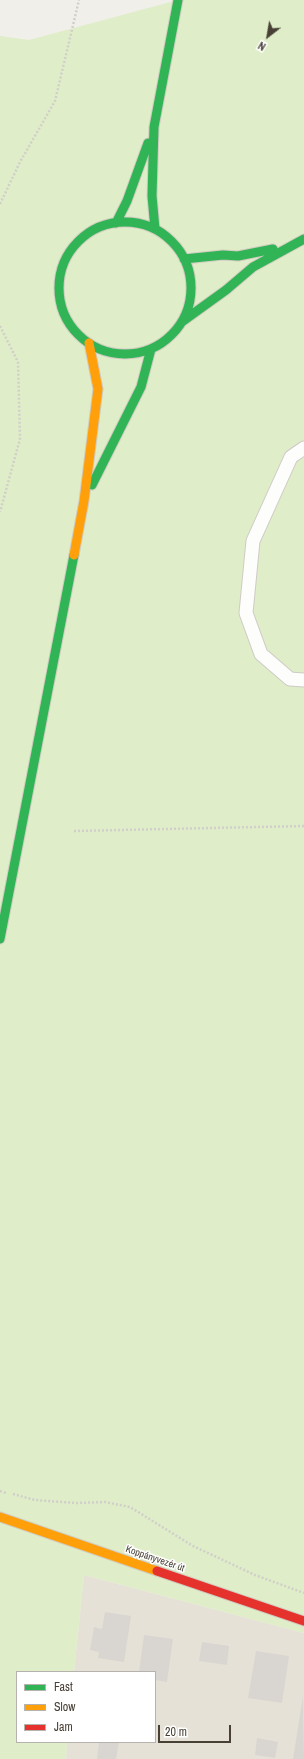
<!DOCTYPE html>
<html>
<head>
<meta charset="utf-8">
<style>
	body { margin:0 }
	#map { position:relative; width:304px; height:1759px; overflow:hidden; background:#f1efea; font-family:"Archivo Narrow",sans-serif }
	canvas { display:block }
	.legend { position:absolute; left:16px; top:1671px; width:140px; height:72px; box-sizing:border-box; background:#fff; border:1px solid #b6b3ae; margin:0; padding:5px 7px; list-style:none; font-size:12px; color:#484035 }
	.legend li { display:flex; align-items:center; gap:8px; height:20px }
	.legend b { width:20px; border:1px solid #b6b3ae }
	.north { position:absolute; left:248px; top:16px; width:40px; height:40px; -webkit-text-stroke:3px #fff; paint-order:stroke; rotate:211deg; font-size:11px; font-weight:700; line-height:16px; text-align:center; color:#484035 }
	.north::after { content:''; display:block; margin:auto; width:14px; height:18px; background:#484035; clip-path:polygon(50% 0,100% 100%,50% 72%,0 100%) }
	.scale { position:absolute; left:158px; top:1725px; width:73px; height:18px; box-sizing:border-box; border:2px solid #484035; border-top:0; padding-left:5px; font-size:12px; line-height:14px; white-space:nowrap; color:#484035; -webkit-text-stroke:3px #fff; paint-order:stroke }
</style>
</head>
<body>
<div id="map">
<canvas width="304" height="1759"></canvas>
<ul class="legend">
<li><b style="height:5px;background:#30b455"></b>Fast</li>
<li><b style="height:5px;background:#ff9f0a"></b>Slow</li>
<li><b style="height:5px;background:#e5322d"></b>Jam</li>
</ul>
<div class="north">N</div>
<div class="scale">20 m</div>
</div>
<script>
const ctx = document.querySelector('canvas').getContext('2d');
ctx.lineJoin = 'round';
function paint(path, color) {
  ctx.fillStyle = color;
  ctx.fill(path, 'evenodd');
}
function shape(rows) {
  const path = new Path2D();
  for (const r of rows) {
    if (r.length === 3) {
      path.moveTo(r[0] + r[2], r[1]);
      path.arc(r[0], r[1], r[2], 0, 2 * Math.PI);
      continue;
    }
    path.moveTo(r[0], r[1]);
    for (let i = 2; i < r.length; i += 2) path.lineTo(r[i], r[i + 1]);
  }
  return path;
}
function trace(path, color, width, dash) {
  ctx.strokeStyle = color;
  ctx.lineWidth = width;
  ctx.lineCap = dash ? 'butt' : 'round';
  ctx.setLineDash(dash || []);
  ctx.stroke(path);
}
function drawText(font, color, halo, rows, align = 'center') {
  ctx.font = font + ' "Archivo Narrow",sans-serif';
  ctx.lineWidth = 3;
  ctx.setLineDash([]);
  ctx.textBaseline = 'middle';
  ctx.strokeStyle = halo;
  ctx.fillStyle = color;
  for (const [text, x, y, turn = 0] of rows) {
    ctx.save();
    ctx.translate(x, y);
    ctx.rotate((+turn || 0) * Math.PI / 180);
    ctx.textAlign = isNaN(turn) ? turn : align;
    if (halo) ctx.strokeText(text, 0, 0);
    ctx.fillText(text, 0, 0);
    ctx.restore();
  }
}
const residential = shape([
	[84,1575,304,1633,304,1759,66,1759,67,1742,155,1742,155,1672,74,1672]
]);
const green = shape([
	[178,0,304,0,304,1633,84,1575,74,1672,17,1672,17,1742,67,1742,66,1759,0,1759,0,36,29,40]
]);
const building = shape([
	[105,1612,131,1616,124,1662,98,1658,99,1652,90,1650,94,1627,102,1629],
	[144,1635,173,1639,167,1682,155,1680,155,1672,139,1672],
	[202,1642,229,1646,227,1665,199,1661],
	[256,1651,289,1656,282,1703,248,1698],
	[303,1696,304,1759,293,1759],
	[257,1738,278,1742,275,1758,255,1755],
	[99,1742,119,1742,116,1759,97,1759]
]);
const path = shape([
	[0,204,20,162,55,101,79,0],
	[0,326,18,362,20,439,0,512],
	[74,831,304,826],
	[0,1491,6,1493],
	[13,1494,35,1500,76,1503,105,1502,130,1507,193,1546,255,1575,304,1593]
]);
const lane = shape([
	[304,448,291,457,253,541,246,613,261,654,290,679,304,680]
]);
const fast = shape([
	[125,288,66],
	[116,223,127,201,148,143],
	[155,229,152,196,154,127,178,0],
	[184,259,223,255,238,256,273,249],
	[183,321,226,290,253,267,304,239],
	[92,485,141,387,151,349],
	[0,939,74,555]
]);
const slow = shape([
	[74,555,84,501,98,389,89,343],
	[0,1517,157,1571]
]);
const jam = shape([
	[157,1571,304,1621]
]);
const streetNames = [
	["Koppányvezér út",155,1559,19]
];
paint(residential, '#e6e1d7');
paint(green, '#dfedc8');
paint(building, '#d9d6d1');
trace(lane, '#cecbc6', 15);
trace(fast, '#d1ccc1', 11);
trace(slow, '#d1ccc1', 11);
trace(jam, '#d1ccc1', 11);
trace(path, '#d1cfca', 2.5, [2, 2]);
trace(lane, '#fdfdfc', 13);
trace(fast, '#30b455', 9);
trace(slow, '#ff9f0a', 9);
trace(jam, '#e5322d', 9);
drawText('10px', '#484035', '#fff', streetNames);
</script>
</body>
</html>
